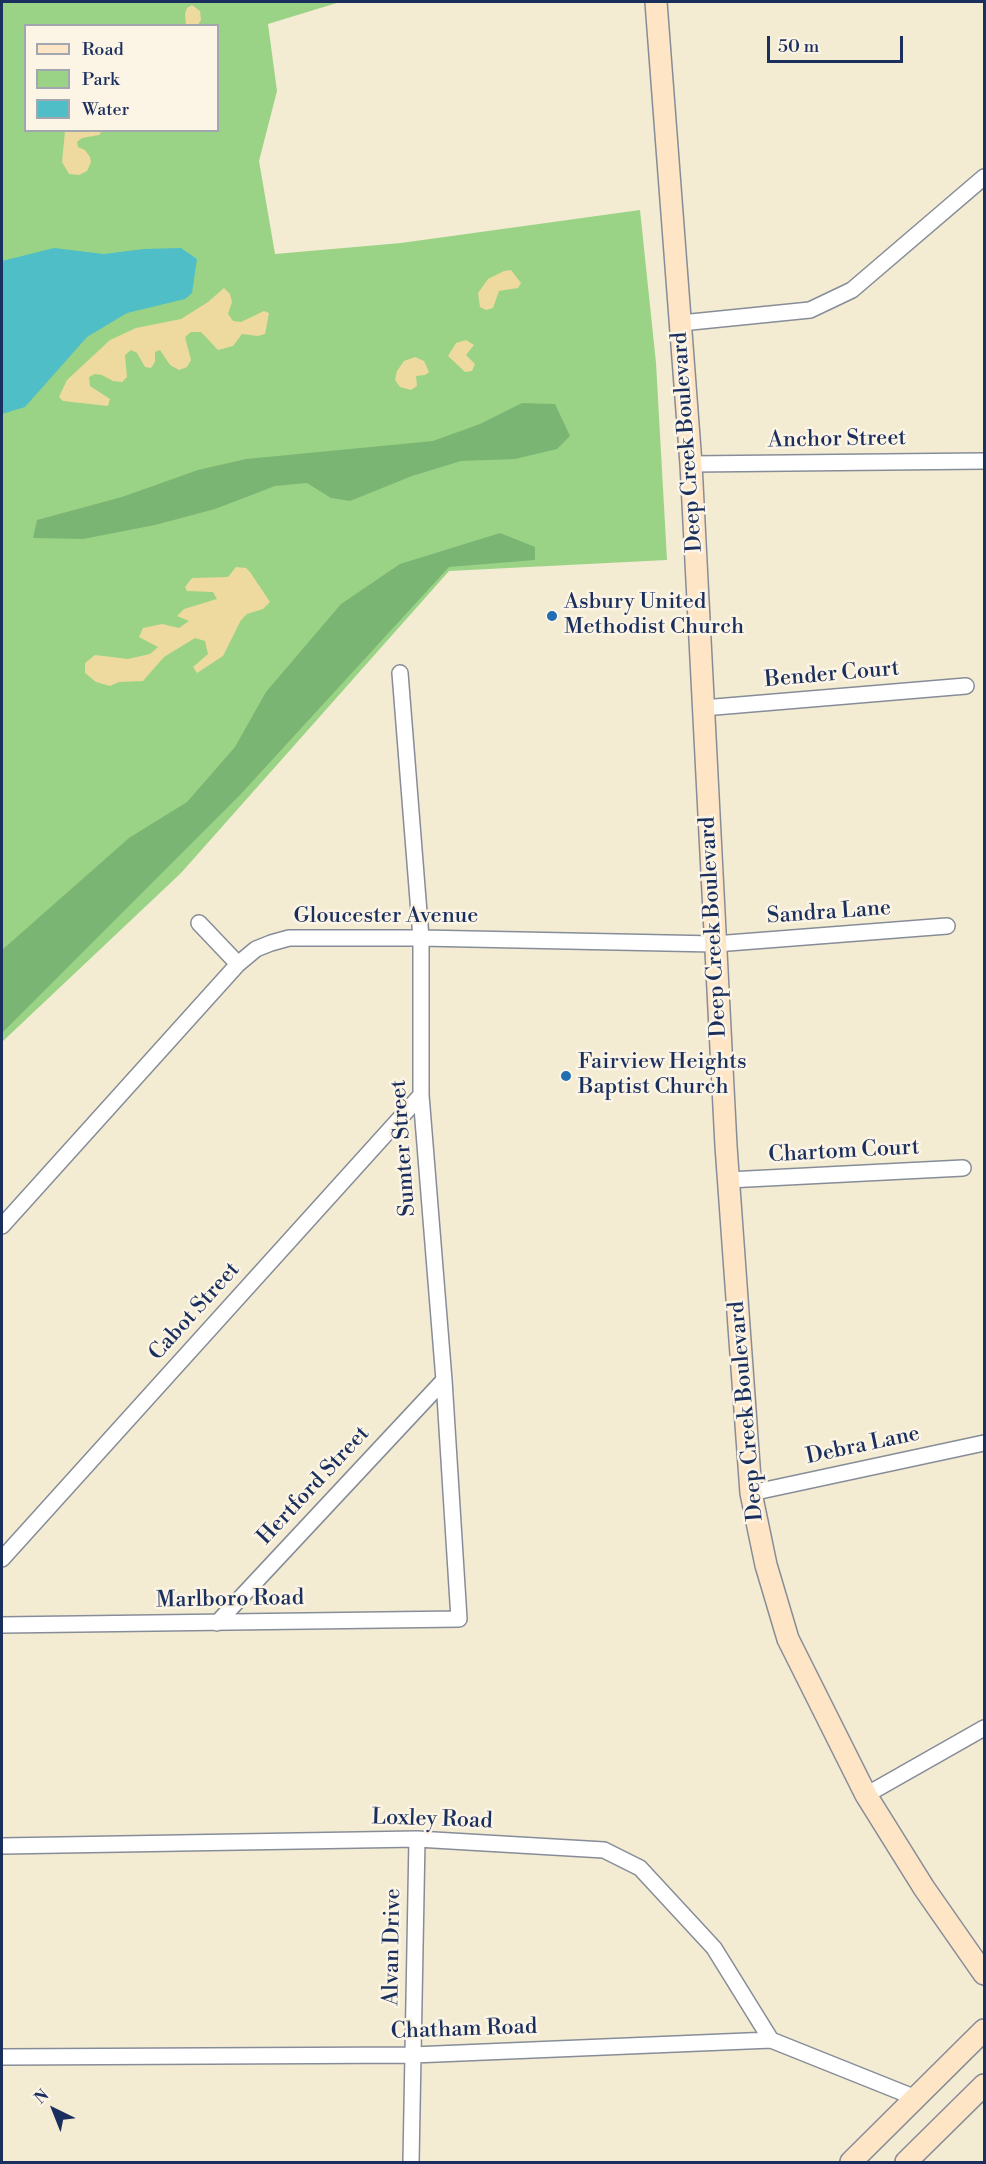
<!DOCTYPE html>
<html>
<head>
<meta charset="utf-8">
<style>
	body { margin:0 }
	#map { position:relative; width:986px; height:2164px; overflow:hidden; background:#f3ebd2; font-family:"Libre Bodoni",serif }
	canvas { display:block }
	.frame { position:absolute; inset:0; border:3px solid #1b2f5e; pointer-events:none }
	.legend { position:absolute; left:24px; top:24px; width:195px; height:108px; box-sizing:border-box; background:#fcf5e5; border:2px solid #a2a6af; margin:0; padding:8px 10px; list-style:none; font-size:18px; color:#1b2f5e }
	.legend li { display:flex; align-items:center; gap:12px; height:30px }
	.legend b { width:30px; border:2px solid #a2a6af }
	.north { position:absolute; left:24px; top:2080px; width:60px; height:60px; -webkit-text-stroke:4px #fcf5e5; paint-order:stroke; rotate:317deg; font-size:16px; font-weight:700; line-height:24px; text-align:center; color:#1b2f5e }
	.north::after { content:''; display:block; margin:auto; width:21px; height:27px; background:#1b2f5e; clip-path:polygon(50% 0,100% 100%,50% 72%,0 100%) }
	.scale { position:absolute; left:767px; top:36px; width:136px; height:27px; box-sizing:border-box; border:3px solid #1b2f5e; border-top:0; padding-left:8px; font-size:18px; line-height:21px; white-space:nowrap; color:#1b2f5e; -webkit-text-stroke:4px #fcf5e5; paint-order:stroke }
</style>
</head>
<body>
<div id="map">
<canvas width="986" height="2164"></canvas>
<div class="frame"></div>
<ul class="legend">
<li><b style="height:8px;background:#fee5c5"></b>Road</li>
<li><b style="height:16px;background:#9ad386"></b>Park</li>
<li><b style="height:16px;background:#50bec6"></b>Water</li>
</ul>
<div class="north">N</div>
<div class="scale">50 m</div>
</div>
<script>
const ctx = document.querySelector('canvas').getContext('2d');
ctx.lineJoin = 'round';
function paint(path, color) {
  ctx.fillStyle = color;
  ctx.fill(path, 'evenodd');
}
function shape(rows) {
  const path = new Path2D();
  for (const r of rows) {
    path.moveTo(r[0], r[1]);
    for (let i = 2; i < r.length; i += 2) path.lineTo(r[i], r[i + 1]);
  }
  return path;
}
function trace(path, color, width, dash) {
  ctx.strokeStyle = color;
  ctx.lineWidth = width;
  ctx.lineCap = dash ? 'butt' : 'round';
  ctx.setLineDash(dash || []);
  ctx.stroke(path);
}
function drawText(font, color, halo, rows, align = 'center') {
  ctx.font = font + ' "Libre Bodoni",serif';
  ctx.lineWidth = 5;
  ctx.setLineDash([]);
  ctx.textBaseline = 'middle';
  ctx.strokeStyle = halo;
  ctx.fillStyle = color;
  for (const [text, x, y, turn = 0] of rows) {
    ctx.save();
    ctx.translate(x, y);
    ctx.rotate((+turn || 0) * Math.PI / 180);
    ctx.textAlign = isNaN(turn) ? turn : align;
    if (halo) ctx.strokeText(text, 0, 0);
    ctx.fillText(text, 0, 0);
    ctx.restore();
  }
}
const green = shape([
	[2,2,340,2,268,24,277,91,259,161,275,254,401,243,640,210,656,363,667,560,449,571,181,873,2,1042],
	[26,26,218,26,218,130,26,130]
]);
const forest = shape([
	[522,403,555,404,570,436,557,449,515,459,461,461,412,476,350,501,331,498,307,483,275,486,215,509,155,525,83,539,33,538,37,520,122,497,198,470,246,459,433,441,480,424],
	[500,533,535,547,535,560,449,567,239,796,2,1033,2,950,129,838,187,802,235,747,266,692,341,604,400,564]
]);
const sand = shape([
	[192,5,200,11,201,20,198,25,186,25,185,14,187,8],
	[65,131,102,131,99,135,82,138,77,142,78,147,85,150,90,157,91,162,87,171,79,175,69,174,62,162],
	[511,270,521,283,518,288,499,291,493,308,486,310,480,307,478,293,488,279,504,271],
	[224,288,230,294,232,302,228,314,233,321,241,322,264,311,269,313,265,334,258,336,242,334,233,346,218,350,201,332,191,332,185,337,191,360,187,367,179,370,170,365,160,350,155,352,155,362,151,368,145,367,137,353,131,350,125,355,127,377,122,382,113,381,102,375,95,374,89,377,90,386,110,399,108,406,63,401,59,397,67,380,110,340,136,328,181,319,208,302],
	[466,340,474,345,466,355,475,364,472,371,465,372,448,356,456,343],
	[415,357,424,361,429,372,425,375,416,376,417,386,411,390,400,387,395,380,397,371,404,361],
	[236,567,246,568,250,572,270,602,263,609,247,614,241,620,223,656,197,673,193,667,208,654,205,641,195,638,164,657,143,681,119,682,110,686,96,682,85,673,85,663,95,655,128,659,150,654,158,647,139,637,143,628,162,624,179,628,189,621,177,616,184,609,217,599,213,592,187,591,185,587,192,578,228,577]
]);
const water = shape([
	[54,248,104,254,144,249,181,248,197,259,192,293,185,299,127,313,87,337,25,407,2,414,2,261]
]);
const street = shape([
	[681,323,810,310,852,290,984,177],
	[691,464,984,461],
	[703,708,966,686],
	[199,923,238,964],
	[728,1180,963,1168],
	[2,1226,238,964,256,949,271,943,289,938,421,938,715,944,947,926],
	[751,1493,984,1443],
	[2,1559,421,1095],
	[217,1623,444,1380],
	[2,1625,459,1619,444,1380,421,1095,421,938,400,673],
	[866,1795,984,1728],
	[2,1846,417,1839,604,1850,640,1868,714,1948,771,2040],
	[2,2057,413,2055,771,2040,916,2098],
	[411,2162,417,1839]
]);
const secondary = shape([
	[656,2,691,464,726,1146,751,1493,766,1565,788,1639,866,1795,924,1888,984,1974],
	[851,2162,984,2030],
	[906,2162,984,2085]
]);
const markers = [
	[552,616,6,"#1f6fb2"],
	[566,1076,6,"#1f6fb2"]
];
const streetNames = [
	["Anchor Street",837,440,-1],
	["Deep Creek Boulevard",688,442,-94],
	["Bender Court",832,675,-5],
	["Sandra Lane",829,913,-4],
	["Gloucester Avenue",386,917],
	["Deep Creek Boulevard",714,927,-93],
	["Sumter Street",404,1148,-94],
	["Chartom Court",844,1152,-3],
	["Cabot Street",195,1312,-48],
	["Deep Creek Boulevard",747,1411,-95],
	["Debra Lane",863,1446,-12],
	["Hertford Street",314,1486,-47],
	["Marlboro Road",230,1600,-1],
	["Loxley Road",432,1820,2],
	["Alvan Drive",393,1947,-89],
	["Chatham Road",464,2030,-2]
];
const poiNames = [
	["Asbury United",564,603],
	["Methodist Church",564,628],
	["Fairview Heights",578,1063],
	["Baptist Church",578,1088]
];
paint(green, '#9ad386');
paint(forest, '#7bb573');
paint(sand, '#eeda9e');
paint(water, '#50bec6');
trace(street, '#878d98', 18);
trace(secondary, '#878d98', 24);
trace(street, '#fff', 15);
trace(secondary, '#fee5c5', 21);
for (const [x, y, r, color] of markers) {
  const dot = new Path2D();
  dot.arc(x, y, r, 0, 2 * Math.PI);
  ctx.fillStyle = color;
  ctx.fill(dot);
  trace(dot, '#fcf5e5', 2);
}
drawText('22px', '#1b2f5e', '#fcf5e5', streetNames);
drawText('22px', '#1b2f5e', '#fcf5e5', poiNames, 'left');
</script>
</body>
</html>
